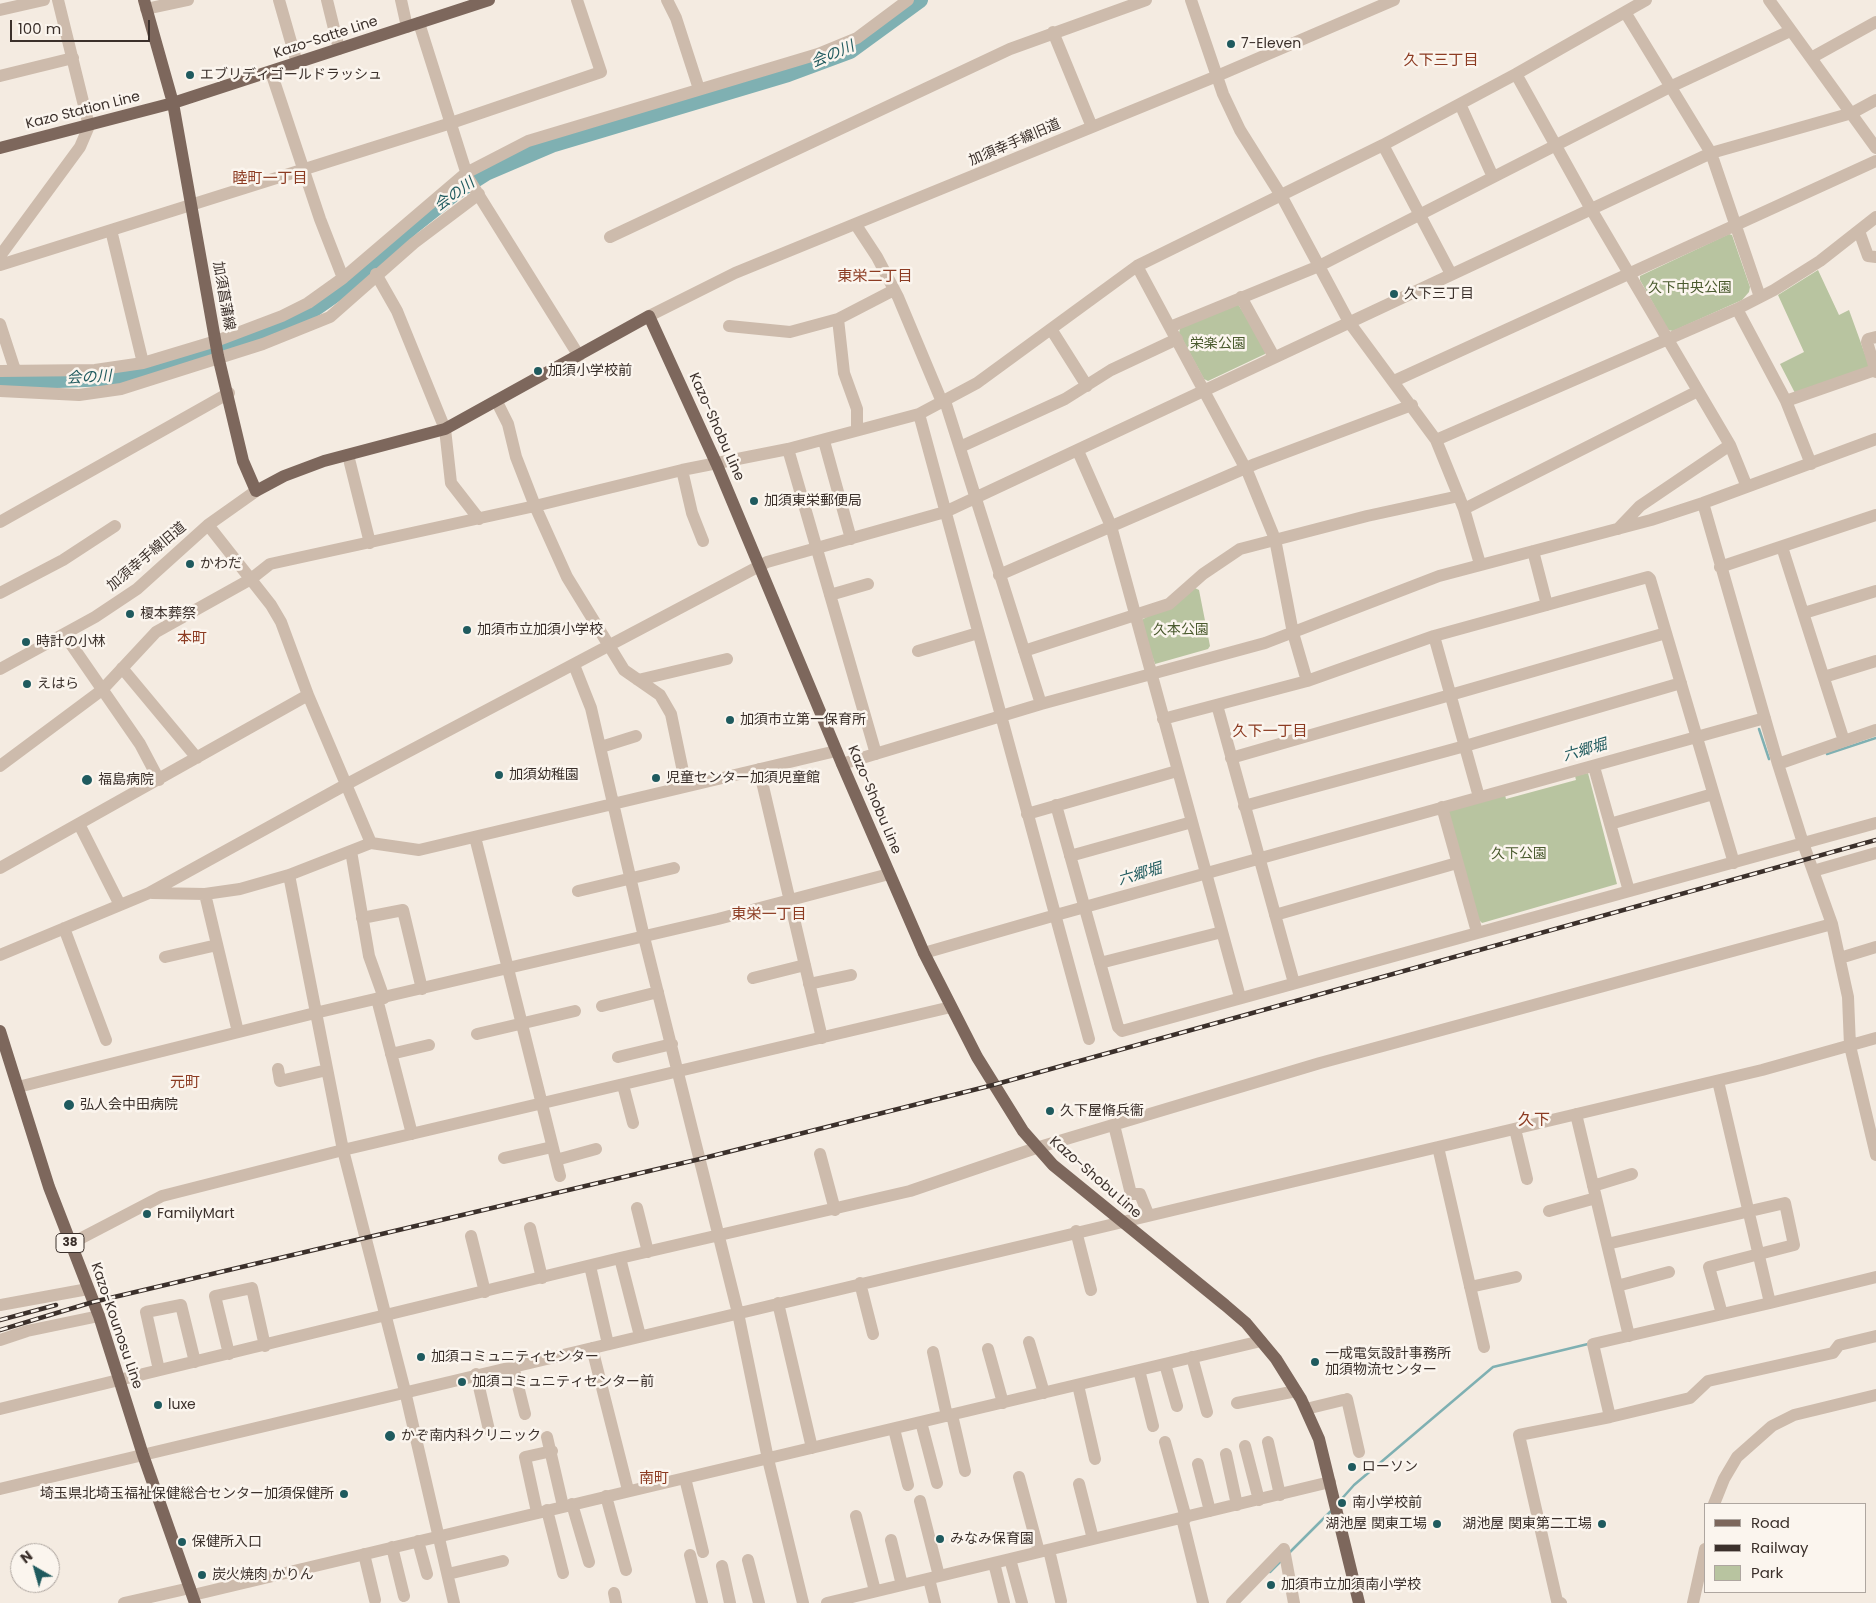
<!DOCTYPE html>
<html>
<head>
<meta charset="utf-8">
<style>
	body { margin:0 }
	#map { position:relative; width:1876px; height:1603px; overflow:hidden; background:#f4ebe1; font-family:Poppins,sans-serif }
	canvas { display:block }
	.legend { position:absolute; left:1704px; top:1503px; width:162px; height:90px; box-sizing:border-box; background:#fbf5ee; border:1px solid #aea6a0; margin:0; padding:6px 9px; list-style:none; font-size:15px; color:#3b302b }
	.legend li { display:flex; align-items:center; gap:10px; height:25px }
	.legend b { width:25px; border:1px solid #aea6a0 }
	.north { position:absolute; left:10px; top:1543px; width:50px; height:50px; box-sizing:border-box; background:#fbf5ee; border:1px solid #aea6a0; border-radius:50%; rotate:322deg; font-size:14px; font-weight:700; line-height:20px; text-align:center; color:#3b302b }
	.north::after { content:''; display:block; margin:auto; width:18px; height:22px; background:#1f5a5e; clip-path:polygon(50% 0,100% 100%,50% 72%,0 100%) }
	.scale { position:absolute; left:10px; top:20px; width:140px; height:22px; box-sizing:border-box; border:2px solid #3b302b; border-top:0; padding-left:6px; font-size:15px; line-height:18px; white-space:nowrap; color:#3b302b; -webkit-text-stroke:4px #fbf5ee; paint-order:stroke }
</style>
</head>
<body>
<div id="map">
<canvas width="1876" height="1603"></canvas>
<ul class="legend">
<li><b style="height:6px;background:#7d675c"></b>Road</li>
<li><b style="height:6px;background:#3b302b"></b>Railway</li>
<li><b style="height:14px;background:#b8c4a0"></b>Park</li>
</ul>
<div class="north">N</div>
<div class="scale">100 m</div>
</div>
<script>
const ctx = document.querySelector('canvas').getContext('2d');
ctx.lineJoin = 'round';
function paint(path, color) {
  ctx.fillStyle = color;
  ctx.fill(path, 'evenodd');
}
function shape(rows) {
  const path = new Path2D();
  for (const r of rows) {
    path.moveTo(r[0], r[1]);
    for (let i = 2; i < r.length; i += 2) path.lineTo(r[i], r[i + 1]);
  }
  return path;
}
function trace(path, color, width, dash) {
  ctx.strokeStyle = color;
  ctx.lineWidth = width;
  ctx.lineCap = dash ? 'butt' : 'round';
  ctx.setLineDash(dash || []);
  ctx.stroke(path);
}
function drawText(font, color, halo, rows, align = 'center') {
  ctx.font = font + ' Poppins,"Noto Sans JP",sans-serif';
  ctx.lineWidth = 5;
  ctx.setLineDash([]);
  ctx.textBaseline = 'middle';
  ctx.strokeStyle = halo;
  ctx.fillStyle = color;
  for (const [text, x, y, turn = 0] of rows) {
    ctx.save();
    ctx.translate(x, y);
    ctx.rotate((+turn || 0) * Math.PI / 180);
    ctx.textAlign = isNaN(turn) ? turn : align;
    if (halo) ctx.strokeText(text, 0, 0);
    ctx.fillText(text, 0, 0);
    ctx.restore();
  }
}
const green = shape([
	[1729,234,1732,235,1750,287,1749,292,1742,300,1673,331,1668,330,1640,280,1640,276],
	[1818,270,1839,315,1849,310,1870,368,1795,393,1780,364,1804,352,1778,295],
	[1238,304,1266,349,1265,354,1208,381,1204,379,1179,333,1180,328],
	[1195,588,1199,590,1210,646,1208,649,1155,664,1140,621],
	[1588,773,1617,884,1482,923,1478,919,1448,810,1505,795,1506,799,1576,780,1575,776]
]);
const stream = shape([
	[1759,729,1769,759],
	[1827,754,1876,738],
	[1338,1503,1354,1485,1493,1367,1588,1344],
	[1289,1553,1331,1511],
	[1270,1572,1282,1560]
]);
const river = shape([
	[0,382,114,378,179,365,297,321,346,287,412,227,456,192,486,173,554,144,788,74,850,51,920,0]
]);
const minor = shape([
	[279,0,297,63],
	[327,0,339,49],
	[401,0,407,27],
	[667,0,676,18,699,89],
	[1191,0,1223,94,1240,130,1282,197,1349,322,1436,440,1464,509,1480,564],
	[1769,0,1876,148],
	[146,9,188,0],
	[0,10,44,0],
	[1625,12,1711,153,1760,297],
	[419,23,468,178,579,356],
	[1053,32,1092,127],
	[1811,58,1876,22],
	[271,72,320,219,343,278],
	[1516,74,1591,209,1730,445,1747,487],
	[0,76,73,58],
	[1460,104,1493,177],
	[1383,145,1451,274],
	[856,225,877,257,898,297,942,402],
	[111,230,143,363],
	[1859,231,1868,256,1876,257],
	[610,237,1010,49,1146,0],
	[0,256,80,147,89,126,58,0],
	[0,265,451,123,601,72,577,0],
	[1137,266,1248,473,1275,539,1293,633,1307,681],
	[376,274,397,311,445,429,451,483,479,519],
	[1241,297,1274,357],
	[1737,309,1786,401,1811,464],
	[649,316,735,273,1217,76,1394,0],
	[838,319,844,373,857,409,857,430],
	[0,324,15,370],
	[729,326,790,332,838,319,894,290],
	[1170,327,1319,266,1670,87,1790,31],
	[1051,329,1087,386],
	[1876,337,1868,339,1867,342,1876,372],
	[0,371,95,370,143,363,216,341,282,316,308,303,343,278,466,173,528,141,818,54,857,38,908,0],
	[1394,381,1876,161],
	[0,391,79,395,121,389,263,344,330,317,414,243,479,194],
	[945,401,1041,704],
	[1786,401,1875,370],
	[497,402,508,424,516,457,535,506,567,577,624,670,660,695,671,714,686,786],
	[919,414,1089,1039],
	[1436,440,1737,309,1774,290,1820,261,1876,217],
	[824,441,851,539],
	[960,447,1065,399,1111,370,1177,339],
	[788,449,876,754],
	[1078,451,1111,526,1240,997],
	[348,455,370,543],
	[682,470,692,513,703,541],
	[1703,503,1778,764,1803,843,1832,924,1848,997,1850,1046,1876,1155],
	[1464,509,1698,391],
	[0,522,229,393],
	[208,525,271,605,281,622,308,695,371,843],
	[1618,529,1640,506,1730,445],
	[1782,547,1844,741],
	[1533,551,1547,605],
	[1720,567,1876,515],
	[999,575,1255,464,1412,405],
	[0,593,63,560,115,526],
	[830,595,868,584],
	[1804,613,1876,591],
	[64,634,140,744,159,780],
	[1434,636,1479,797],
	[918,651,978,633],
	[1024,651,1169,604,1203,574,1240,549,1367,516,1459,496],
	[574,665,591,708,644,937,738,1313,768,1459,803,1603],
	[122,668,197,758],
	[0,669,95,617,137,589,208,525,256,491],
	[1824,677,1876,661],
	[638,680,727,659],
	[1217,705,1294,983],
	[1163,719,1307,681,1434,636,1648,577,1650,579,1734,863],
	[601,747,636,736],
	[1231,758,1666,633],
	[842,764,1041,704,1265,643,1439,576,1651,520,1703,503,1876,439],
	[1778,764,1876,730],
	[0,766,102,690,156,632,251,579,270,564,535,506,682,470,788,449,919,414,977,383,1137,266,1383,145,1516,74,1646,0],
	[1594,767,1629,891],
	[759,769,822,1038],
	[1056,805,1118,1027,1122,1031,1876,823],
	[1244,806,1465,746,1681,683],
	[1442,807,1477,932],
	[1027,814,1177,771],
	[79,824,120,905],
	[1610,824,1713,794],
	[475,837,560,1176],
	[351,851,369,956,384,998],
	[1070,856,1192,822],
	[0,868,308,695],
	[1813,871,1876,853],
	[289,875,343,1150,405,1391,454,1603],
	[578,891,674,868],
	[152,893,205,894,240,889,289,875,371,843,419,850,836,751],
	[205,894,238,1032],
	[1275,915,1457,863],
	[362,918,403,910,422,989],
	[64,928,106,1040],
	[924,953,1056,915,1765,718],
	[0,955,149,893,347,784,767,562,945,512,1711,153,1852,113,1876,100],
	[165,957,217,945],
	[1840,958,1876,947],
	[1100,963,1222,932],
	[753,978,805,965],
	[809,984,851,975],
	[377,999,412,1134],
	[602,1006,658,992],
	[477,1034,575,1011],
	[391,1054,429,1045],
	[618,1057,672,1044],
	[278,1069,280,1081,327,1070],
	[1718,1081,1770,1303,1876,1277],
	[623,1085,633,1123],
	[18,1087,315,1013,718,919,889,874],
	[1576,1114,1629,1336],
	[1114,1125,1131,1194,1140,1194,1148,1214],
	[1515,1129,1527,1179],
	[1438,1147,1484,1347],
	[820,1154,835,1210],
	[504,1158,552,1147],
	[556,1160,596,1149],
	[1593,1186,1632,1174],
	[637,1208,648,1252],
	[1549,1211,1596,1198],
	[530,1228,542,1278],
	[1076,1231,1091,1290],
	[471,1236,485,1292],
	[70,1244,162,1196,343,1150,951,1007],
	[1607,1244,1785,1203,1794,1245,1709,1267,1722,1314],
	[620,1258,640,1336],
	[590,1266,608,1344],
	[860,1283,873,1334],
	[1617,1286,1669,1272],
	[1470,1287,1516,1277],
	[778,1303,812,1448],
	[1770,1303,1593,1344,1610,1417,1690,1398,1708,1381,1833,1353,1839,1345,1876,1336],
	[0,1305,88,1289],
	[0,1340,27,1331,99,1316],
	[1029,1342,1044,1393],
	[592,1348,628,1490],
	[988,1349,1003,1403],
	[933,1352,947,1416],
	[229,1354,215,1296,252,1288,265,1346],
	[1192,1357,1207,1412],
	[1165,1364,1177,1406],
	[513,1366,525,1414],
	[159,1370,146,1312,181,1305,195,1362],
	[1139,1370,1153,1426],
	[476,1374,489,1430],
	[1078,1385,1095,1459],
	[1347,1399,1359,1452],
	[1237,1403,1296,1391],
	[0,1409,620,1258,910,1191,1036,1148,1320,1063,1832,924],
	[1306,1409,1343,1400],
	[952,1415,965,1471],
	[921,1422,937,1483],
	[894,1429,908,1485],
	[547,1437,563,1506],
	[1165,1442,1186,1518],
	[1268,1442,1280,1495],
	[1245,1446,1259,1500],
	[1226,1454,1237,1505],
	[1198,1464,1210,1511],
	[1019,1477,1039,1552],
	[685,1478,703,1552],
	[1079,1484,1093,1539],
	[0,1489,1762,1070,1876,1038],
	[606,1496,626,1570],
	[920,1501,939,1576],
	[572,1504,589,1562],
	[1714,1504,1724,1479,1737,1457,1772,1426,1794,1415,1876,1395],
	[547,1510,563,1573],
	[537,1512,525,1457,552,1451],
	[856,1516,875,1591],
	[1182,1518,1203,1603],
	[891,1540,902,1585],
	[418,1541,427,1574],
	[392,1547,404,1596],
	[1284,1549,1294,1603],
	[1049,1550,1061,1601],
	[364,1554,375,1600],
	[690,1555,702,1603],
	[1010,1559,1022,1603],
	[748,1560,759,1603],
	[994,1563,1004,1603],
	[722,1566,730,1603],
	[448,1574,503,1561],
	[929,1579,935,1603],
	[614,1593,616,1603],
	[193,1595,1261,1341],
	[124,1603,190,1588],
	[827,1603,1330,1482],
	[1232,1603,1284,1549],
	[1561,1603,1557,1601,1519,1435,1610,1417],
	[1693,1603,1705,1549]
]);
const major = shape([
	[144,0,173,103,218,356,243,461,256,491,284,476,324,461,445,429,649,316,717,465,842,764,924,953,977,1057,1023,1131,1053,1165,1225,1305,1246,1323,1276,1359,1301,1399,1319,1439,1359,1603],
	[0,148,173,103,489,0],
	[0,1031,49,1187,99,1316,143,1455,195,1603]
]);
const rail = shape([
	[0,1320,56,1305],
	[0,1330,93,1302,700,1159,993,1085,1876,840]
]);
const markers = [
	[1231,44,5,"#1f5a5e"],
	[190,75,5,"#1f5a5e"],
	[1394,294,5,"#1f5a5e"],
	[538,371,5,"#1f5a5e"],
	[754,501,5,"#1f5a5e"],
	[190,564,5,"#1f5a5e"],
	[130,614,5,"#1f5a5e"],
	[467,630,5,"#1f5a5e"],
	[26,642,5,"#1f5a5e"],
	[27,684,5,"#1f5a5e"],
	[730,720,5,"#1f5a5e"],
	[499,775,5,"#1f5a5e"],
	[656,778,5,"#1f5a5e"],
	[87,780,6,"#1f5a5e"],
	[69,1105,6,"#1f5a5e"],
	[1050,1111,5,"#1f5a5e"],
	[147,1214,5,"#1f5a5e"],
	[421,1357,5,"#1f5a5e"],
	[1315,1362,5,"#1f5a5e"],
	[462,1382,5,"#1f5a5e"],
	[158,1405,5,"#1f5a5e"],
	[390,1436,6,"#1f5a5e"],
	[1352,1467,5,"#1f5a5e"],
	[344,1494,5,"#1f5a5e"],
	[1342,1503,5,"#1f5a5e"],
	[1437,1524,5,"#1f5a5e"],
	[1602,1524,5,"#1f5a5e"],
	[940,1539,5,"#1f5a5e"],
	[182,1542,5,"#1f5a5e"],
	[202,1575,5,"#1f5a5e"],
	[1271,1585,5,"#1f5a5e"]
];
const shields = [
	[70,1243,28]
];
const shieldNames = [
	["38",70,1243]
];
const streetNames = [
	["Kazo-Satte Line",326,38,-18],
	["Kazo Station Line",83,111,-14],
	["加須幸手線旧道",1015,143,-23],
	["加須菖蒲線",223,296,80],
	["Kazo-Shobu Line",716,427,66],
	["加須幸手線旧道",147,557,-40],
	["Kazo-Shobu Line",874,800,67],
	["Kazo-Shobu Line",1095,1178,41],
	["Kazo-Kounosu Line",116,1326,71]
];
const poiNames = [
	["7-Eleven",1241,44],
	["エブリディゴールドラッシュ",200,75],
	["久下三丁目",1404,294],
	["加須小学校前",548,371],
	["加須東栄郵便局",764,501],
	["かわだ",200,564],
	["榎本葬祭",140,614],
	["加須市立加須小学校",477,630],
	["時計の小林",36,642],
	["えはら",37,684],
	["加須市立第一保育所",740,720],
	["加須幼稚園",509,775],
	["児童センター加須児童館",666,778],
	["福島病院",98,780],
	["弘人会中田病院",80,1105],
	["久下屋脩兵衞",1060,1111],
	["FamilyMart",157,1214],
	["一成電気設計事務所",1325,1354],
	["加須物流センター",1325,1370],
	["加須コミュニティセンター",431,1357],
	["加須コミュニティセンター前",472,1382],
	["luxe",168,1405],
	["かぞ南内科クリニック",401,1436],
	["ローソン",1362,1467],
	["埼玉県北埼玉福祉保健総合センター加須保健所",334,1494,"right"],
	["南小学校前",1352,1503],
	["湖池屋 関東工場",1427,1524,"right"],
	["湖池屋 関東第二工場",1592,1524,"right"],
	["みなみ保育園",950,1539],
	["保健所入口",192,1542],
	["炭火焼肉 かりん",212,1575],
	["加須市立加須南小学校",1281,1585]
];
const parkNames = [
	["久下中央公園",1690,288],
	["栄楽公園",1218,344],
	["久本公園",1181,630],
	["久下公園",1519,854]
];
const waterNames = [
	["会の川",833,55,-23],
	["会の川",455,195,-36],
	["会の川",89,378,-3],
	["六郷堀",1585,751,-16],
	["六郷堀",1140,875,-16]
];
const neighbourhoodNames = [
	["久下三丁目",1441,61],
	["睦町一丁目",270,179],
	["東栄二丁目",875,277],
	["本町",192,639],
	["久下一丁目",1270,732],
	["東栄一丁目",769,915],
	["元町",185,1083],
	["南町",654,1479]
];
const quarterNames = [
	["久下",1534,1121]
];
paint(green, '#b8c4a0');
trace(stream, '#7fb0b2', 2.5);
trace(river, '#7fb0b2', 16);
trace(minor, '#cdbbac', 12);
trace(major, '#7d675c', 12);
trace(rail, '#3b302b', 4.5);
trace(rail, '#fbf5ee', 2.5, [8]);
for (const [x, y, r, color] of markers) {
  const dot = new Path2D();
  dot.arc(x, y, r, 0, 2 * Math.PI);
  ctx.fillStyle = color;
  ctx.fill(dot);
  trace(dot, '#fbf5ee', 2);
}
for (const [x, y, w] of shields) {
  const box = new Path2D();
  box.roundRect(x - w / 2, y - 9.5, w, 19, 4);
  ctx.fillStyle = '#fbf5ee';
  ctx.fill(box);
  trace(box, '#3b302b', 1);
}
drawText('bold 12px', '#3b302b', null, shieldNames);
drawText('14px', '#3b302b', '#fbf5ee', streetNames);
drawText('14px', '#3b302b', '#fbf5ee', poiNames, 'left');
drawText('14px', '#4a5a2e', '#fbf5ee', parkNames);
drawText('italic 15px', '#1f5a5e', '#fbf5ee', waterNames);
drawText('15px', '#8c3b22', '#fbf5ee', neighbourhoodNames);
drawText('16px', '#8c3b22', '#fbf5ee', quarterNames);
</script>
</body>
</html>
